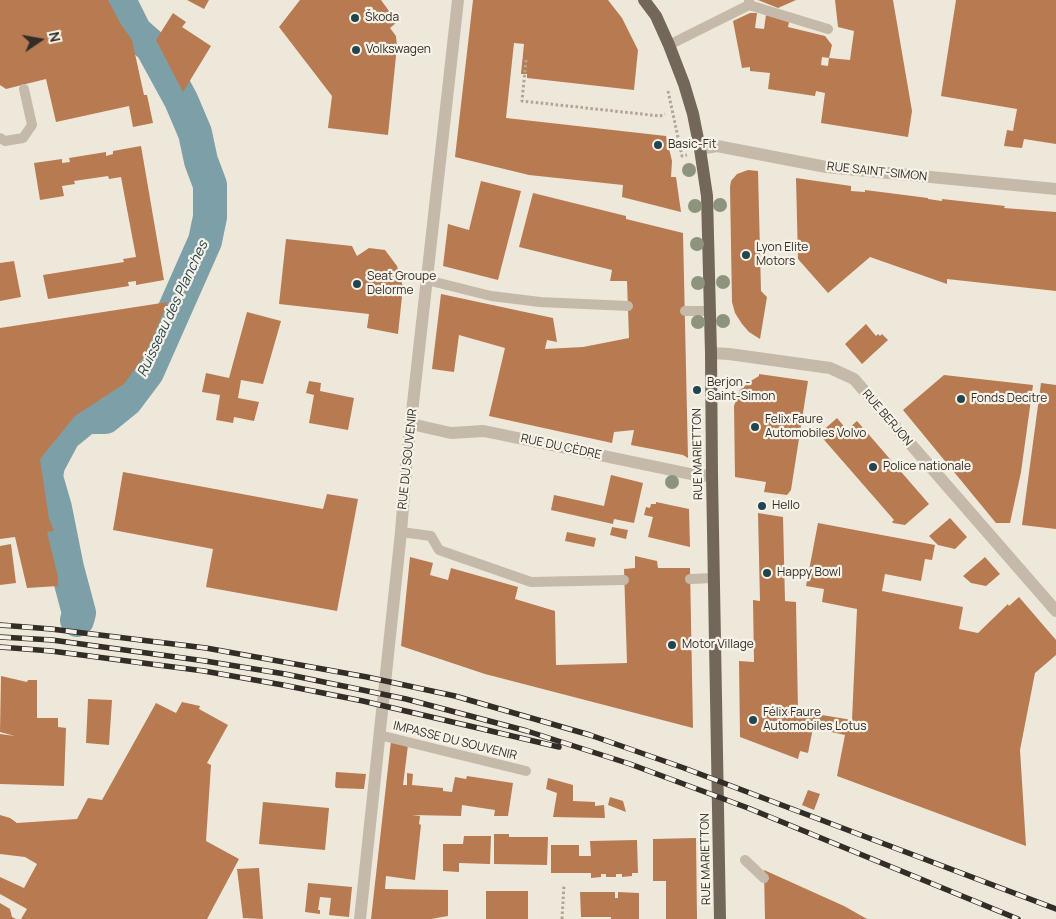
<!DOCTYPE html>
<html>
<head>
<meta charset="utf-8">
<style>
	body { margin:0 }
	#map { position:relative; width:1056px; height:919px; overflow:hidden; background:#eee8db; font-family:Manrope,sans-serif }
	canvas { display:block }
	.north { position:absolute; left:15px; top:15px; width:50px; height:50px; -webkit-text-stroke:4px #f7f2e7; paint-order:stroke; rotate:78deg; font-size:14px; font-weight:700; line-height:20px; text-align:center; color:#332d28 }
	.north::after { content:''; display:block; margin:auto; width:18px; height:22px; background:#332d28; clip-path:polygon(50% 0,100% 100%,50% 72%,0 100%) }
</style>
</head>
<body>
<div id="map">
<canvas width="1056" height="919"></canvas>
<div class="north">N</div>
</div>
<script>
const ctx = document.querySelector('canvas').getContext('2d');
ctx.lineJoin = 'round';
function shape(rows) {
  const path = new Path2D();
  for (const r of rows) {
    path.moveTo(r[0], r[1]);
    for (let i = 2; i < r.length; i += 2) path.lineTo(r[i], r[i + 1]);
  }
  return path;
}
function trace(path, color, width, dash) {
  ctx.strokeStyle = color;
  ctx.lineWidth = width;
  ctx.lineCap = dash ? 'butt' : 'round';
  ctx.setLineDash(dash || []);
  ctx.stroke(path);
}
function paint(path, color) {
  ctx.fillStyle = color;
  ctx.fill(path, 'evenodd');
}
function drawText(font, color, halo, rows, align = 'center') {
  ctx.font = font + ' Manrope,sans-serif';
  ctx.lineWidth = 4.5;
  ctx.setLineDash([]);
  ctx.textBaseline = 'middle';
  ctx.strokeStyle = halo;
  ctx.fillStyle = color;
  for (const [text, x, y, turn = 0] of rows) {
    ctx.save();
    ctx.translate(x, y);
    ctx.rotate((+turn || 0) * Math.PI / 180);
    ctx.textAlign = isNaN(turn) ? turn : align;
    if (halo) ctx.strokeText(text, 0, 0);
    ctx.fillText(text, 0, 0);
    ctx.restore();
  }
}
const river = shape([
	[77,620,79,613,67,568,55,508,46,477,48,465,64,435,86,417,105,417,126,400,147,372,205,241,210,217,210,185,201,161,195,133,181,100,152,47,135,32,119,0]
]);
const building = shape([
	[0,0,108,0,120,23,132,40,144,95,147,95,153,123,133,127,129,106,56,122,46,79,6,89,0,85],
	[187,0,209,0,204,9],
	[300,0,381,0,397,22,390,28,396,36,397,46,388,135,328,128,332,96,279,27],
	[473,0,608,0,622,18,638,50,634,90,527,78,527,74,521,74,524,44,514,43,506,118,666,136,672,161,671,177,676,177,681,212,622,197,623,185,529,175,455,157],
	[758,0,796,0,778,8],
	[835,0,893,0,912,111,908,137,821,123,825,93,816,91,815,96,768,89,770,73,750,71,750,67,742,68,733,21,750,13,757,13,755,28,764,29,766,15,789,22,788,27,825,36,832,45,829,58,822,57,821,65,828,66,829,58,850,60,854,31,838,27],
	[956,0,1056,0,1056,144,1024,139,1022,148,1004,146,1007,130,1013,131,1017,109,941,96],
	[173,13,186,22,182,27,211,46,183,92,156,40],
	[141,146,164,280,136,285,136,281,128,282,129,286,48,299,43,275,124,262,123,259,136,257,121,177,109,179,108,176,74,181,75,184,62,186,64,196,40,200,34,163,62,159,62,163,70,162,69,158,106,152,106,156,113,154,113,151],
	[748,170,758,171,761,291,767,297,760,339,749,332,742,324,735,313,732,302,730,187,731,181,737,174],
	[796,178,851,186,851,191,865,192,865,190,928,198,928,199,942,201,942,199,1005,206,1004,208,1056,212,1056,291,947,279,947,284,870,257,828,293,798,259],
	[481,181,521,191,498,280,443,266,448,224,469,230],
	[533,193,626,216,626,219,683,233,688,458,683,455,631,445,634,430,614,432,612,443,489,416,505,348,459,335,454,372,432,369,441,294,553,318,557,342,547,340,545,349,583,347,629,338,627,281,610,281,612,270,519,247],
	[286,239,352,246,357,256,369,248,385,250,397,266,403,287,398,334,367,328,369,314,279,304],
	[14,261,21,297,0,301,0,263],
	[168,302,145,355,124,384,75,416,40,459,49,519,54,531,47,532,58,577,58,586,27,588,15,537,0,539,0,328],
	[247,312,281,321,263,384,241,380,238,398,259,402,254,421,234,417,233,423,216,420,220,395,202,392,206,373,229,378],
	[866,324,876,336,878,334,880,336,882,334,888,340,862,364,845,344],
	[759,374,808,381,791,490,787,495,764,492,766,482,735,477,734,406,740,390,749,382,759,376],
	[944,375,1033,385,1021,472,1010,523,996,523,903,410],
	[309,381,321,383,320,391,354,398,348,430,309,423,314,395,306,393],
	[1041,383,1056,385,1056,529,1022,525],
	[837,418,847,430,857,421,929,504,905,525,893,523,892,522,894,520,819,434],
	[123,472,323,509,327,494,358,499,337,611,206,587,213,549,113,530],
	[611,475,643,483,634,523,614,519,613,524,551,510,554,495,604,506],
	[656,502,689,509,690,547,648,537,653,517,644,515,646,507,650,508,651,504,656,504],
	[758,513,783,517,785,601,796,602,798,711,852,720,857,609,822,602,824,589,806,586,818,523,935,545,932,560,925,559,921,581,885,574,882,591,963,607,959,629,978,633,1008,604,1009,606,1019,597,1056,640,1056,655,1035,673,1020,750,1026,846,837,776,845,735,813,728,808,753,800,751,798,759,740,737,739,661,754,662,753,600,760,601],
	[950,518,967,537,955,549,938,545,929,536],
	[612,527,628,530,626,539,610,535],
	[567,532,596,538,594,547,565,541],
	[11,544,16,583,0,585,0,546],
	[635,556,657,561,658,568,690,568,693,728,485,674,401,646,410,557,433,563,430,575,448,580,451,568,518,587,515,599,555,611,556,665,627,663,624,569,635,568],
	[985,557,1000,574,986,586,971,583,963,576],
	[1,676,27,682,28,680,37,680,37,718,58,718,58,727,66,728,64,786,0,784,0,734,15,736,0,732],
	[88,699,112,700,109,745,86,743],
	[182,702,200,706,199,709,228,725,207,763,211,765,206,841,239,859,207,919,21,919,27,909,0,894,0,877,24,888,37,864,25,857,0,854,0,815,10,818,17,823,77,819,88,798,102,800,156,703,176,713],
	[391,741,408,745,403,785,407,785,407,773,413,774,412,785,443,788,443,791,452,792,455,777,466,779,467,776,513,783,508,816,494,816,495,810,462,805,461,816,412,815,420,816,419,824,421,825,415,880,386,876,385,889,448,890,448,916,431,919,371,919],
	[336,772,366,774,364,789,336,788,335,786],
	[548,778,573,785,573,801,595,802,595,806,604,805,605,818,553,817,557,793,546,789],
	[808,790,820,794,814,810,802,805],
	[610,797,623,801,626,812,608,805],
	[263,802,329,808,325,850,259,844],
	[494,834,509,834,509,837,548,837,547,865,494,864],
	[464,836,491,836,490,864,459,863,459,872,443,871,443,844,463,844],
	[696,838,697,919,666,919,666,881,653,881,653,839],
	[637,840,638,873,632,873,632,876,622,877,622,874,616,874,616,877,606,877,606,874,601,874,601,877,591,878,591,873,551,873,551,845,579,845,579,856,591,856,590,841],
	[259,868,263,919,243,918,237,869],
	[764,870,844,906,867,919,765,919],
	[308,883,352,887,349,917,329,915,331,898,320,897,318,910,320,910,320,914,305,912],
	[486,891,528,891,528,919,486,919],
	[580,892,615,892,615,898,618,898,618,892,639,893,639,919,611,919,611,917,581,917],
	[0,903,10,909,12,917,16,919,0,919]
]);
const path = shape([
	[526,60,522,101,660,116,665,114],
	[668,91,682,156,687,155],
	[562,919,564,885]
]);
const service = shape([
	[749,5,828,29],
	[669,45,749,5,749,0],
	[0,138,5,141,23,138,32,125,24,89],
	[427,280,491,296,540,302,628,306],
	[685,311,710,311],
	[401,532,431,536,439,550,531,582,624,580],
	[690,579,714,578],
	[379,735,526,771],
	[745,860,764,878]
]);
const minor = shape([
	[711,353,729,354,830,368,854,379,1056,611],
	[411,424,451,433,484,431,700,476,712,475],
	[360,919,401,532,407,457,458,0]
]);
const tertiary = shape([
	[700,149,717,146,826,167,1056,189]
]);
const primary = shape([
	[644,0,656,16,669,45,684,84,693,114,700,149,707,196,711,353,712,475,720,919]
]);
const rail = shape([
	[0,625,51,629,206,648,367,677,455,696,590,735,684,768,1056,909],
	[0,637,52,640,205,661,285,674,406,699,527,731,630,764,748,808,1018,919],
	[0,647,51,651,204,671,283,685,363,701,559,747]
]);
const trees = [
	[689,170],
	[720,205],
	[695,206],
	[697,244],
	[723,282],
	[698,283],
	[723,321],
	[698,322],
	[672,482]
];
const markers = [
	[355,18,5,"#22454f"],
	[356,50,5,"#22454f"],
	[658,145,5,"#22454f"],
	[746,255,5,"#22454f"],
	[357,284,5,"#22454f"],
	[697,390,5,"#22454f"],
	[961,399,5,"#22454f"],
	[755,427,5,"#22454f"],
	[873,467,5,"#22454f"],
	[762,506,5,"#22454f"],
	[767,573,5,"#22454f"],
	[672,645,5,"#22454f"],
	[753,720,5,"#22454f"]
];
const poiNames = [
	["Škoda",365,18],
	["Volkswagen",366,50],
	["Basic-Fit",668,145],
	["Lyon Elite",756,248],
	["Motors",756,262],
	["Seat Groupe",367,277],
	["Delorme",367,291],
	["Berjon -",707,383],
	["Saint-Simon",707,397],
	["Fonds Decitre",971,399],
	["Felix Faure",765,420],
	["Automobiles Volvo",765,434],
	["Police nationale",883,467],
	["Hello",772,506],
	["Happy Bowl",777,573],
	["Motor Village",682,645],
	["Félix Faure",763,713],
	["Automobiles Lotus",763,727]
];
const streetNames = [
	["RUE SAINT-SIMON",877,172,6],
	["RUE BERJON",887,418,49],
	["RUE DU CÈDRE",561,447,12],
	["RUE MARIETTON",698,454,-91],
	["RUE DU SOUVENIR",408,459,-84],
	["IMPASSE DU SOUVENIR",455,741,14],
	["RUE MARIETTON",706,859,-91]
];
const waterNames = [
	["Ruisseau des Planches",173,309,-65]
];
trace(river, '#7da0a8', 34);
paint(building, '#b87a50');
trace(path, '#b1a493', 3, [2.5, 2.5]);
trace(service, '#c5baa9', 10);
trace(minor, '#c5baa9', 12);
trace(tertiary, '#c5baa9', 12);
trace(primary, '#73675a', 12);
trace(rail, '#332d28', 5.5);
trace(rail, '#f7f2e7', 4, [11]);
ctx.fillStyle = '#8d937c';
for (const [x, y] of trees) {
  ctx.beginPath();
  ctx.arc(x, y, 7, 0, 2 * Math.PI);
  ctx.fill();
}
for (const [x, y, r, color] of markers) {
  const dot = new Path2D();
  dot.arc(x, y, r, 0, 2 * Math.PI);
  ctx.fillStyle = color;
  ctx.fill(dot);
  trace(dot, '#f7f2e7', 2);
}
drawText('12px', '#332d28', '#f7f2e7', poiNames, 'left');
drawText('12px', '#332d28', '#f7f2e7', streetNames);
drawText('italic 14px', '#22454f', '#f7f2e7', waterNames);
</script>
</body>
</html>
